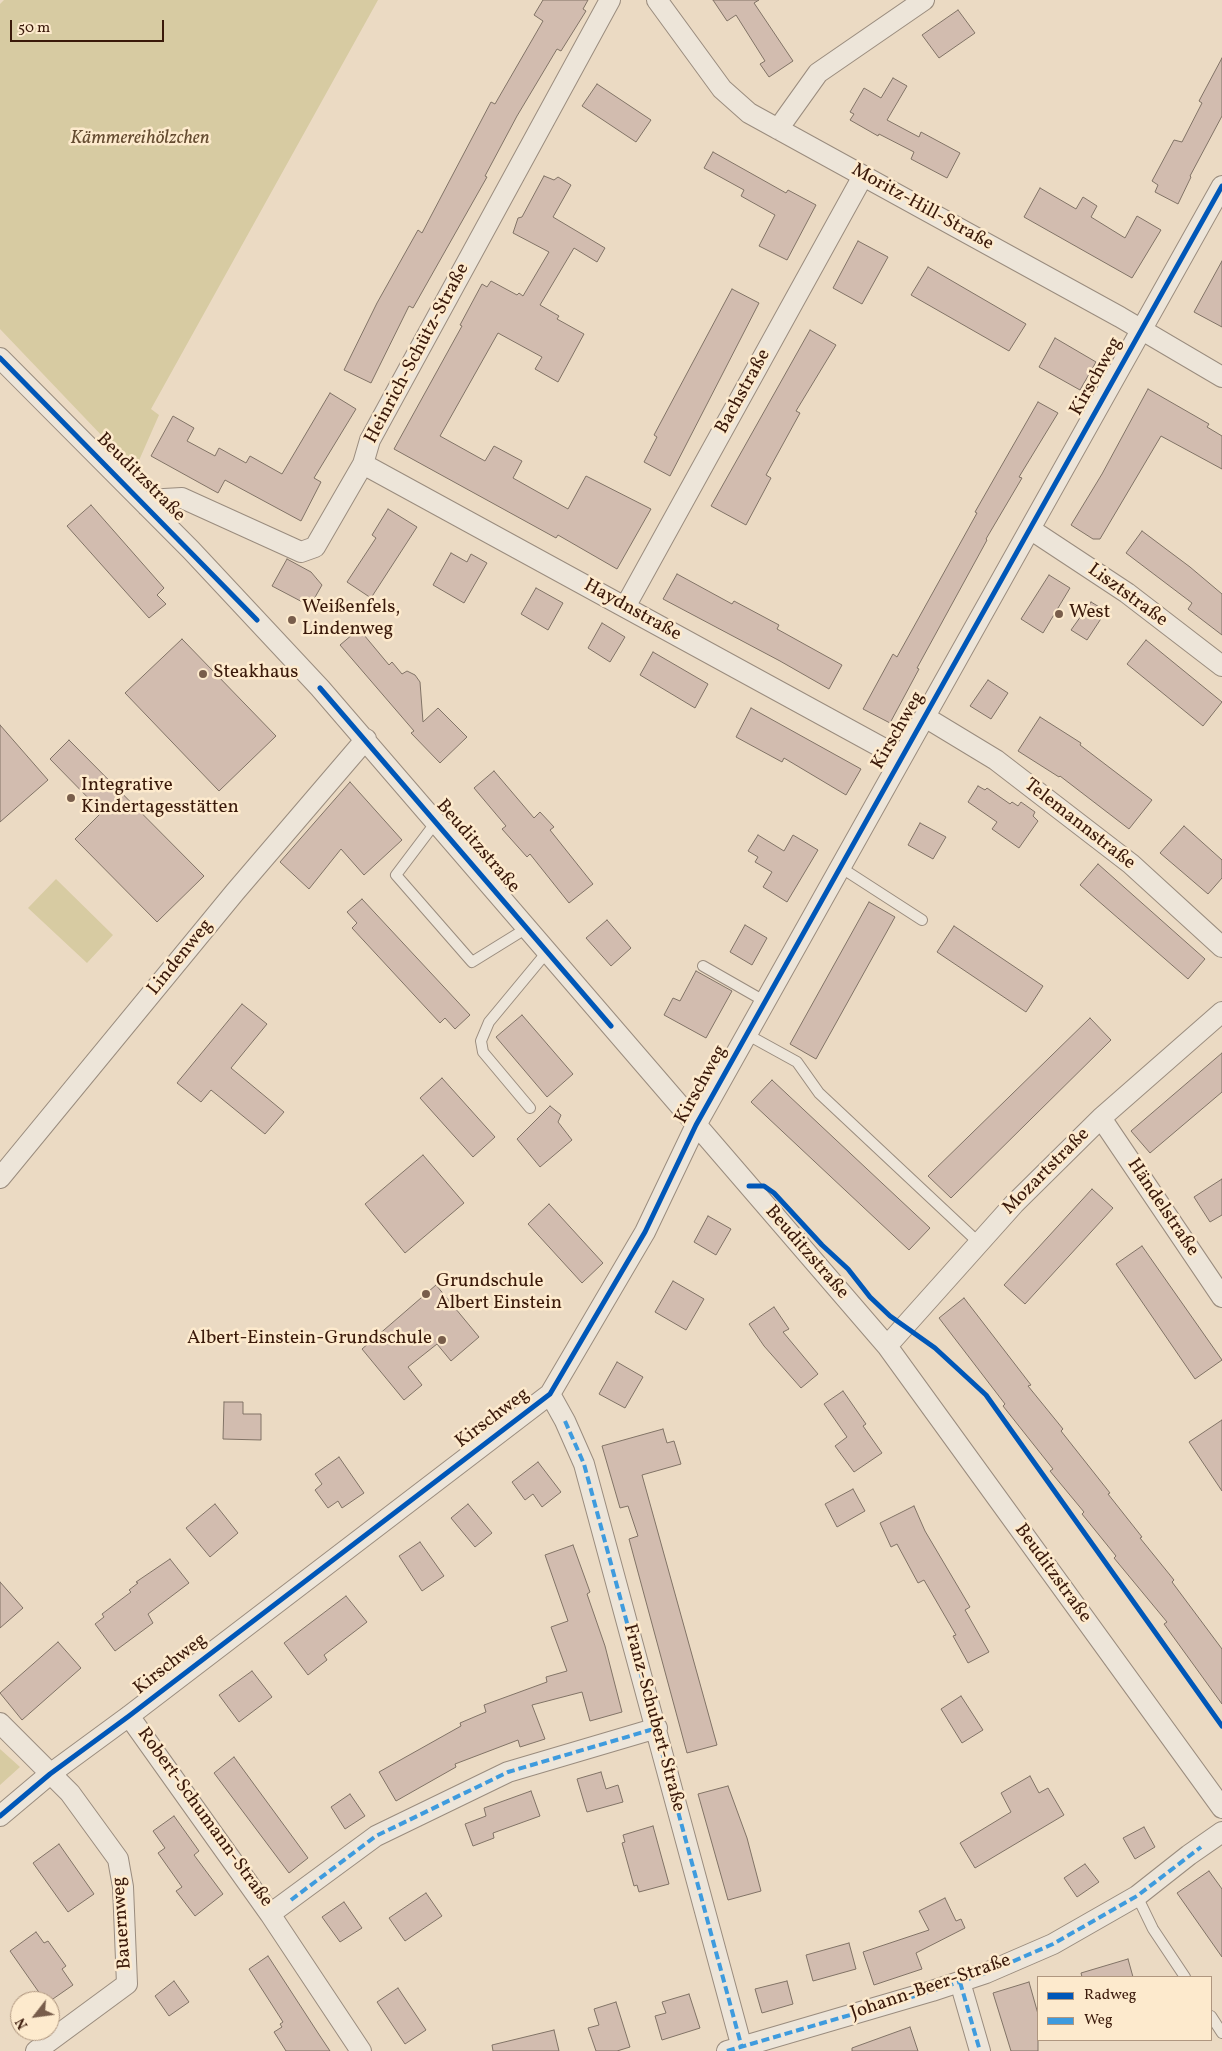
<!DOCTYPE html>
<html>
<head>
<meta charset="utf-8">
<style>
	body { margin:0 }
	#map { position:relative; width:1222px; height:2051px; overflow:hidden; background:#ebdac3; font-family:Vollkorn,serif }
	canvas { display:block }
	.legend { position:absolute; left:1037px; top:1976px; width:175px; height:65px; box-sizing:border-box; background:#fdeacd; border:1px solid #af967f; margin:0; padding:6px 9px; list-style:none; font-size:15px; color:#3a190a }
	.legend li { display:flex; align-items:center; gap:10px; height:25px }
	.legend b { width:25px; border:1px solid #af967f }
	.north { position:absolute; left:10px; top:1991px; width:50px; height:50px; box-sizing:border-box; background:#fdeacd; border:1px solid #af967f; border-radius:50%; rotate:240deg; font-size:14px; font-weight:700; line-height:20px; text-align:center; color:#3a190a }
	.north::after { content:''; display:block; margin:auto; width:18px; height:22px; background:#785d4b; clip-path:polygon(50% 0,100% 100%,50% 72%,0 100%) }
	.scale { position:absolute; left:10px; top:20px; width:154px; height:22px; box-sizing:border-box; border:2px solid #3a190a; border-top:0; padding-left:6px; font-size:15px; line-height:18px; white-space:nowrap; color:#3a190a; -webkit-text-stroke:4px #fdeacd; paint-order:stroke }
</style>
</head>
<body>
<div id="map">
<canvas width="1222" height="2051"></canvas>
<ul class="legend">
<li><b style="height:6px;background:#0057b8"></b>Radweg</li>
<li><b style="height:6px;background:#3e9bde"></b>Weg</li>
</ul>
<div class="north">N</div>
<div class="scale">50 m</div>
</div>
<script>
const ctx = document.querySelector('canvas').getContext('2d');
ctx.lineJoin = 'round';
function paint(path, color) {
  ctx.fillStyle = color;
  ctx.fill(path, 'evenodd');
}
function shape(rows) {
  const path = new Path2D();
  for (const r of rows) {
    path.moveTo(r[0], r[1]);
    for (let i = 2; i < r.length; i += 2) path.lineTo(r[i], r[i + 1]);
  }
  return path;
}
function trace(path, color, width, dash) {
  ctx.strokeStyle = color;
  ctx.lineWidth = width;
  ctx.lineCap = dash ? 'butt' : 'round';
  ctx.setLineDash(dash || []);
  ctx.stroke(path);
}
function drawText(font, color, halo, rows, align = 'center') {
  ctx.font = font + ' Vollkorn,serif';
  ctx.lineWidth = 5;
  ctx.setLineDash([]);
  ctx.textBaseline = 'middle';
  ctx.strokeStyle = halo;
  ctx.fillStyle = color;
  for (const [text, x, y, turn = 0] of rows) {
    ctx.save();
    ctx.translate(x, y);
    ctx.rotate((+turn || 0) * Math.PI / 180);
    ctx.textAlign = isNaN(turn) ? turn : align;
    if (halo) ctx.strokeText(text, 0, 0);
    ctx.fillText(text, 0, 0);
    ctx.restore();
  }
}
const green = shape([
	[4,0,378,0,151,409,159,415,137,465,125,460,0,329,0,4],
	[56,879,113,935,87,963,28,908],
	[0,1749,20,1767,0,1785]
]);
const building = shape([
	[543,0,588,0,583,9,586,11,561,51,557,49,517,116,485,176,487,177,413,308,409,306,371,383,344,370,377,303,418,230,422,233,491,102,495,104,543,21,534,15,543,0],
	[713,0,759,0,754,3,793,61,769,77,760,64,765,61,736,15,727,21,713,0],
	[958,10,975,33,939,58,922,35,958,10],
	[1222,58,1222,116,1190,176,1191,177,1178,204,1155,192,1158,185,1152,181,1174,140,1182,142,1202,103,1199,101,1222,58],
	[893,78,907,86,887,120,919,137,921,132,960,153,947,178,911,159,914,152,879,134,878,136,850,120,854,114,850,112,864,88,881,98,893,78],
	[597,84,651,120,636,142,582,106,597,84],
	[713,152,786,193,788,190,816,205,787,260,759,246,775,215,741,196,744,190,704,168,713,152],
	[544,176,554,180,558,177,571,185,553,217,605,248,597,262,574,248,540,305,559,316,557,319,584,334,558,382,535,369,542,357,498,333,440,436,485,461,494,446,522,461,513,478,568,509,586,476,651,509,617,569,558,535,556,538,394,449,462,326,460,325,482,284,487,287,491,281,517,295,519,293,523,296,549,252,513,233,518,218,522,217,544,176],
	[1040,188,1076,209,1083,197,1097,206,1091,217,1125,238,1137,216,1161,230,1132,278,1024,217,1040,188],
	[858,241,888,257,862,304,833,288,858,241],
	[1222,261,1222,327,1194,312,1222,261],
	[928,267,1026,324,1009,351,911,295,928,267],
	[732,289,759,303,670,476,644,462,657,437,654,435,732,289],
	[810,330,836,345,796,411,800,413,766,475,771,478,746,525,711,506,810,330],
	[1055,338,1096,362,1080,390,1039,367,1055,338],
	[1148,389,1209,424,1207,427,1222,436,1222,469,1161,436,1100,539,1093,539,1071,525,1102,474,1148,389],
	[330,393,356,409,314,478,321,482,301,521,225,480,218,493,151,456,173,416,194,428,187,441,215,456,219,448,246,463,250,456,282,474,330,393],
	[1038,402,1058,413,1019,477,1022,478,986,539,987,540,917,668,919,669,890,723,863,709,893,654,897,657,977,513,975,512,1038,402],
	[91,505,164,588,157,595,166,604,149,618,67,526,91,505],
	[388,509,417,527,371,598,347,582,376,538,372,535,388,509],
	[1142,531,1190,567,1222,594,1222,635,1188,609,1192,603,1126,553,1142,531],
	[451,553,467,562,471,554,487,563,464,603,433,585,451,553],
	[287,559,311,572,322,585,310,606,272,586,287,559],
	[677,574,732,604,734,601,779,625,777,629,842,665,829,689,780,661,663,599,677,574],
	[1049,575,1070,588,1043,633,1021,619,1049,575],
	[536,588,563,603,548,630,521,614,536,588],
	[1091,602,1106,611,1087,640,1071,630,1091,602],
	[602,623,625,637,610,662,588,648,602,623],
	[359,629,389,665,392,662,402,674,407,671,415,675,420,682,423,722,438,708,467,737,440,763,411,733,414,731,340,645,359,629],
	[182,639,276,736,219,791,125,693,182,639],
	[1146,640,1222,702,1203,726,1127,664,1146,640],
	[653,652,708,684,695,708,640,675,653,652],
	[988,680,1008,693,991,719,970,706,988,680],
	[751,708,861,769,846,795,784,758,782,762,736,737,751,708],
	[1040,717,1081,743,1080,745,1152,800,1129,829,1060,776,1059,777,1018,751,1040,717],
	[0,725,48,780,0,822,0,725],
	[69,740,204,876,157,922,75,839,102,812,50,759,69,740],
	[494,771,534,818,540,812,554,827,550,830,593,884,569,903,530,854,527,857,502,829,506,826,474,788,494,771],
	[350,782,402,840,364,875,341,849,309,889,280,862,350,782],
	[978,786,985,790,987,788,1010,804,1012,802,1018,806,1021,802,1035,812,1033,816,1038,821,1019,848,992,829,997,822,968,802,978,786],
	[920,823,946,837,933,859,908,845,920,823],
	[1184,826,1222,860,1222,878,1208,894,1160,853,1184,826],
	[758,835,784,851,793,835,818,850,787,902,763,887,772,872,755,862,758,857,748,851,758,835],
	[1098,864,1205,959,1188,979,1080,885,1098,864],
	[362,899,470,1015,455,1029,445,1018,440,1023,352,928,357,923,347,912,362,899],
	[869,902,895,917,816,1059,790,1044,869,902],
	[607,920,631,948,611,966,586,938,607,920],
	[745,925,767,938,752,965,730,952,745,925],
	[954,926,1043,986,1026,1012,937,952,954,926],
	[696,971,732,991,706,1038,664,1015,673,998,680,1001,696,971],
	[242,1004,267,1024,231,1068,284,1112,265,1134,211,1090,201,1102,177,1083,242,1004],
	[522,1015,573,1074,547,1097,496,1037,522,1015],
	[1090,1018,1111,1040,951,1198,928,1176,1090,1018],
	[1222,1053,1222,1092,1150,1153,1131,1131,1222,1053],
	[442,1078,495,1137,473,1157,420,1098,442,1078],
	[772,1080,930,1228,909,1250,751,1102,772,1080],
	[550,1106,561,1115,558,1122,572,1140,540,1167,517,1139,550,1106],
	[423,1155,464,1203,405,1253,365,1204,423,1155],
	[1222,1179,1222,1215,1210,1222,1194,1197,1222,1179],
	[1092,1189,1113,1208,1025,1304,1004,1285,1092,1189],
	[549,1204,603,1263,582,1283,528,1224,549,1204],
	[708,1216,731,1229,716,1255,694,1242,708,1216],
	[1142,1246,1222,1360,1195,1379,1116,1264,1142,1246],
	[673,1281,704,1299,686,1330,655,1312,673,1281],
	[436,1285,479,1337,451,1361,437,1344,408,1367,422,1385,404,1400,362,1349,436,1285],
	[964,1298,1031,1385,1028,1386,1063,1429,1061,1431,1110,1493,1108,1494,1142,1537,1140,1538,1174,1580,1172,1582,1222,1649,1222,1704,1164,1624,1167,1622,1114,1558,1116,1556,1082,1514,1084,1512,1050,1471,1053,1469,1003,1406,1005,1404,939,1318,964,1298],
	[774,1307,789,1329,783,1332,818,1374,801,1388,764,1346,749,1324,774,1307],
	[617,1362,643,1377,625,1408,599,1394,617,1362],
	[843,1391,866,1424,863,1426,882,1453,854,1472,835,1446,847,1437,824,1404,843,1391],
	[224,1402,243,1402,243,1414,261,1414,261,1440,223,1439,224,1402],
	[1222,1420,1222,1491,1189,1442,1222,1420],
	[663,1429,667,1443,674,1441,681,1464,642,1475,717,1745,687,1753,629,1539,638,1536,628,1506,620,1508,602,1446,663,1429],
	[339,1457,364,1493,342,1508,338,1501,328,1508,315,1490,322,1484,315,1474,339,1457],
	[538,1462,561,1492,542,1507,533,1494,525,1500,512,1482,538,1462],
	[853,1489,865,1511,837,1527,825,1504,853,1489],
	[215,1504,238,1533,210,1557,186,1528,215,1504],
	[468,1504,492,1533,475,1547,451,1518,468,1504],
	[914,1506,925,1531,970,1607,965,1610,989,1652,968,1663,953,1636,956,1635,924,1580,918,1583,897,1544,891,1547,880,1523,914,1506],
	[420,1542,444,1576,422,1591,399,1556,420,1542],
	[573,1545,590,1592,587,1594,605,1646,622,1712,590,1721,582,1692,532,1705,545,1739,520,1747,518,1740,455,1764,456,1767,396,1801,379,1772,461,1726,460,1723,486,1712,484,1705,547,1682,546,1677,567,1671,551,1627,568,1621,545,1555,573,1545],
	[170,1559,189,1583,148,1614,153,1623,115,1651,95,1624,104,1617,102,1614,131,1592,129,1590,138,1583,136,1582,170,1559],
	[0,1582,23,1608,0,1628,0,1582],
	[346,1596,367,1622,324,1655,327,1660,308,1675,284,1643,346,1596],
	[58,1642,81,1668,22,1720,0,1693,58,1642],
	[252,1671,272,1697,239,1722,219,1695,252,1671],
	[961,1696,983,1730,962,1743,941,1709,961,1696],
	[234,1757,308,1858,289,1873,214,1773,234,1757],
	[601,1772,606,1789,618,1785,623,1802,587,1812,577,1779,601,1772],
	[1030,1776,1039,1793,1048,1788,1064,1815,975,1868,960,1843,1011,1812,1001,1793,1030,1776],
	[728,1786,747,1838,761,1891,728,1900,698,1794,728,1786],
	[531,1791,540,1816,493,1833,494,1838,473,1846,465,1824,486,1816,484,1808,531,1791],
	[350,1794,365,1816,345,1829,331,1807,350,1794],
	[174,1816,199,1851,194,1855,223,1894,195,1916,176,1891,182,1887,158,1853,165,1848,153,1831,174,1816],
	[653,1826,669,1884,639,1892,637,1885,634,1886,622,1843,625,1842,623,1835,653,1826],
	[1144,1827,1155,1847,1135,1859,1123,1838,1144,1827],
	[59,1844,94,1894,68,1912,33,1863,59,1844],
	[1085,1864,1099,1882,1077,1897,1064,1878,1085,1864],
	[1209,1871,1222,1889,1222,1957,1177,1893,1209,1871],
	[426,1893,442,1916,405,1941,389,1918,426,1893],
	[945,1898,956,1921,961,1919,965,1928,916,1953,922,1969,874,1985,863,1952,929,1930,919,1911,945,1898],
	[344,1902,362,1928,340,1942,322,1917,344,1902],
	[36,1932,44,1943,48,1941,66,1966,62,1969,73,1985,50,2001,45,2001,10,1951,36,1932],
	[849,1943,856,1969,813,1981,806,1955,849,1943],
	[268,1956,318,2033,330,2051,286,2051,274,2032,282,2027,280,2024,283,2022,249,1969,268,1956],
	[1128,1959,1133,1977,1082,1977,1081,1973,1128,1959],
	[174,1981,189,2002,169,2016,155,1996,174,1981],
	[787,1981,793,2004,762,2013,755,1989,787,1981],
	[1029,1982,1038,2014,1038,2051,1011,2051,993,1993,1029,1982],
	[398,1988,426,2030,405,2044,377,2002,398,1988],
	[689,1994,700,2028,662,2040,655,2016,666,2013,662,2002,689,1994],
	[616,2002,630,2047,617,2051,596,2051,588,2028,599,2025,594,2009,616,2002],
	[910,2027,918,2051,852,2051,852,2048,910,2027],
	[554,2030,559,2051,493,2051,492,2045,554,2030]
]);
const service = shape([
	[436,822,396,875,472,962,527,928],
	[840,867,922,920],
	[703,966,766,1002],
	[748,1035,797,1062,819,1093,978,1242],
	[530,1108,483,1052,481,1041,489,1022,547,952],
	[1137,1896,1153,1929,1185,1977],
	[1211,2016,1222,2033]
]);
const minor = shape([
	[657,0,722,89,749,113,1120,317,1222,377],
	[778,129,818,73,924,0],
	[0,358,191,550,320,688,887,1346,1222,1808],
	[363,464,901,758],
	[147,506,164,499,182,498,301,552,315,547,363,464,370,440,610,0],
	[1030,529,1127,593,1222,666],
	[625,607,863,176],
	[925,717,996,760,1131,864,1222,947],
	[1101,1118,1222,1297],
	[0,1178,235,892,366,739],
	[887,1346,1014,1204,1101,1118,1222,1012],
	[550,1394,565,1421,584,1464,742,2048],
	[129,1716,270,1914,361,2051],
	[0,1723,70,1793,118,1859,123,1887,127,1984,36,2051],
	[0,1816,50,1774,129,1716,550,1394,645,1232,696,1125,1222,186],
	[270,1914,376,1836,508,1772,657,1728],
	[960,1982,980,2051],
	[727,2051,932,1991,986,1973,1053,1944,1137,1896,1189,1855,1222,1832]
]);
const quiet = shape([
	[565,1421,584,1464,742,2048],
	[291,1900,376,1836,508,1772,657,1728],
	[960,1982,980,2051],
	[727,2051,932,1991,986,1973,1053,1944,1137,1896,1201,1847]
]);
const cycleway = shape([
	[0,358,257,620],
	[320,688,611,1026],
	[749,1186,764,1186,774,1193,822,1245,848,1269,870,1297,890,1316,935,1348,986,1395,1222,1726],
	[0,1816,50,1774,129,1716,550,1394,645,1232,696,1125,1222,186]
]);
const markers = [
	[1059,614,5,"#785d4b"],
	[292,620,5,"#785d4b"],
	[203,674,5,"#785d4b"],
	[71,798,5,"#785d4b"],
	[426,1294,5,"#785d4b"],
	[442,1340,5,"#785d4b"]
];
const parkNames = [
	["Kämmereihölzchen",140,140]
];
const streetNames = [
	["Moritz-Hill-Straße",922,208,29],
	["Heinrich-Schütz-Straße",418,354,-62],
	["Kirschweg",1097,377,-61],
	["Bachstraße",744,392,-61],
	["Beuditzstraße",140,478,45],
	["Lisztstraße",1127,596,36],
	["Haydnstraße",632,611,29],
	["Kirschweg",899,731,-60],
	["Telemannstraße",1079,825,38],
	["Beuditzstraße",477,847,49],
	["Lindenweg",181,958,-51],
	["Kirschweg",702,1085,-61],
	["Mozartstraße",1047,1172,-45],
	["Händelstraße",1162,1208,56],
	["Beuditzstraße",806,1253,49],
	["Kirschweg",493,1419,-37],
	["Beuditzstraße",1052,1574,54],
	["Kirschweg",171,1665,-38],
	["Franz-Schubert-Straße",653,1718,75],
	["Robert-Schumann-Straße",204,1818,54],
	["Bauernweg",123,1923,-94],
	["Johann-Beer-Straße",931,1988,-19]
];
const poiNames = [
	["Weißenfels,",302,609],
	["Lindenweg",302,631],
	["West",1069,614],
	["Steakhaus",213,674],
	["Integrative",81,787],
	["Kindertagesstätten",81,809],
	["Grundschule",436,1283],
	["Albert Einstein",436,1305],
	["Albert-Einstein-Grundschule",432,1340,"right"]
];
paint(green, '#d7cba2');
paint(building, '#d2bcaf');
trace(building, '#817366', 1);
trace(service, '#9a8c7e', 12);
trace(minor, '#9a8c7e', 22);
trace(service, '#ede5d9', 10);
trace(minor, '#ede5d9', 20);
trace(quiet, '#3e9bde', 4, [8, 4]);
trace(cycleway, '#0057b8', 5);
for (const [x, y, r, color] of markers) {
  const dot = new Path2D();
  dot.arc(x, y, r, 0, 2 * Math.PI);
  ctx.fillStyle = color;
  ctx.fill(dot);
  trace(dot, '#fdeacd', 2);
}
drawText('italic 19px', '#644b30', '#fdeacd', parkNames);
drawText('19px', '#3a190a', '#fdeacd', streetNames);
drawText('19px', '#3a190a', '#fdeacd', poiNames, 'left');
</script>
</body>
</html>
